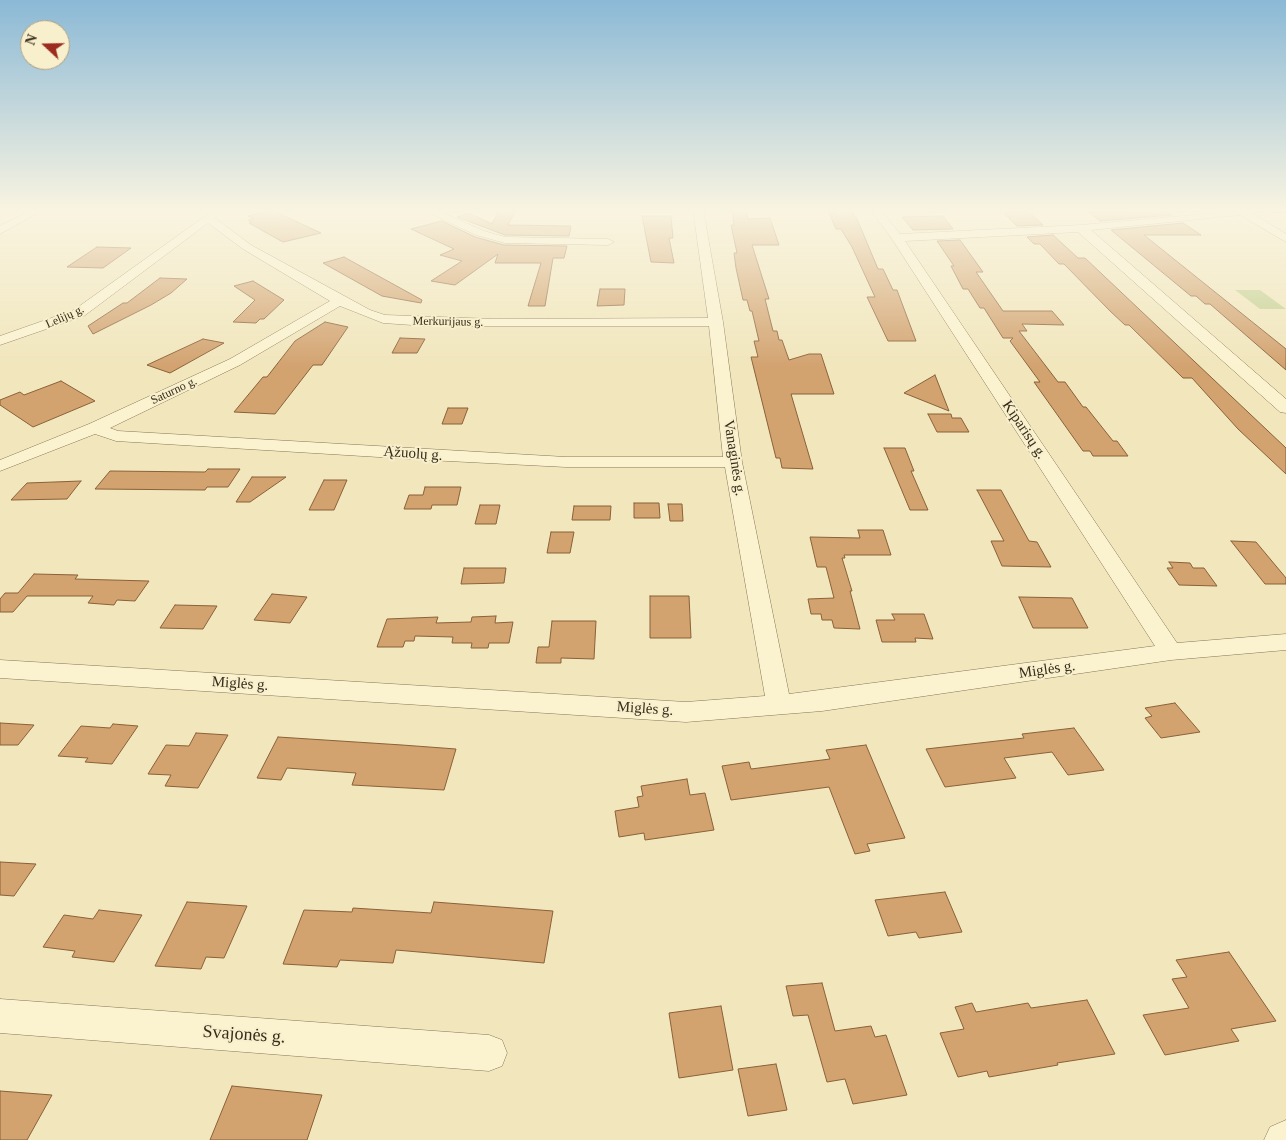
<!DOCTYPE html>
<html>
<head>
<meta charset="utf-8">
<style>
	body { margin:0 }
	#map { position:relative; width:1286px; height:1140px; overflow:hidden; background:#f1e6bc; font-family:Georgia,serif }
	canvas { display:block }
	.north { position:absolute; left:20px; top:20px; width:50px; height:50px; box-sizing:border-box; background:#f8efcc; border:1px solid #aba185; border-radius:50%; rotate:291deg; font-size:14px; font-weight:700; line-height:20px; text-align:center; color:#372b1a }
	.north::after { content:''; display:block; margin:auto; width:18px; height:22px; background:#9d2c20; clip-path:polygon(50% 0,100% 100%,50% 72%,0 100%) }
</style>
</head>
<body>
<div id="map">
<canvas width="1286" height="1140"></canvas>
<div class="north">N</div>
</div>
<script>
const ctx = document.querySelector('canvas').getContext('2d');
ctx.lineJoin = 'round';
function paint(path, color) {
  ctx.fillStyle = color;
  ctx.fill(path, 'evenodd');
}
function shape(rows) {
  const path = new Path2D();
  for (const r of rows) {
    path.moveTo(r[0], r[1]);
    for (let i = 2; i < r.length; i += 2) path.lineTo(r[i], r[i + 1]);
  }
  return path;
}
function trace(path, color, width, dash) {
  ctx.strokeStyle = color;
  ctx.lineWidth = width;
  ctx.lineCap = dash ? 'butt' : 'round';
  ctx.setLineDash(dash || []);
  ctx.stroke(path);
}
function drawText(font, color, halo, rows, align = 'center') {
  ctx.font = font + ' Georgia,serif';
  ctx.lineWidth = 4;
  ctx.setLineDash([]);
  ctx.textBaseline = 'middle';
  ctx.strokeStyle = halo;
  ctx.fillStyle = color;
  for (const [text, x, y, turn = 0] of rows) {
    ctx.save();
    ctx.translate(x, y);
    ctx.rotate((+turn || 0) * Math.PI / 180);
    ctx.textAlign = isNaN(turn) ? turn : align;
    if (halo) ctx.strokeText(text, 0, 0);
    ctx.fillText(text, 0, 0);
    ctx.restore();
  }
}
const green = shape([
	[1235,290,1260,290,1286,309,1260,309]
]);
const building = shape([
	[500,209,516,209,508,225,571,226,569,236,505,235,457,217,469,213,492,224,500,209],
	[732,209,746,209,748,219,770,218,779,245,752,245,769,299,765,299,773,331,777,331,779,340,782,340,789,360,809,354,821,354,834,394,791,394,813,469,782,468,780,458,776,458,751,357,758,357,754,341,759,341,752,311,750,311,747,300,743,300,736,268,734,253,737,253,731,225,734,225,732,209],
	[1122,209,1162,209,1172,215,1100,221,1089,212,1126,212,1122,209],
	[272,210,321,233,283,242,249,223,252,222,248,220,254,219,248,216,272,210],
	[833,210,850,210,857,219,878,269,883,269,893,290,897,290,916,341,888,341,867,297,875,297,852,247,841,229,836,229,829,213,835,213,833,210],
	[1009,212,1029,212,1043,225,1017,226,1004,213,1009,212],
	[642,216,671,216,673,238,669,238,674,263,651,262,642,216],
	[943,216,953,229,913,230,902,217,943,216],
	[442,221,475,237,504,245,567,246,564,258,553,258,545,306,528,306,541,263,495,263,498,254,455,285,431,281,462,261,440,255,454,249,411,229,442,221],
	[1183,223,1201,235,1144,235,1286,349,1286,370,1210,304,1205,304,1196,296,1191,296,1111,230,1183,223],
	[1053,235,1078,258,1085,258,1286,448,1286,474,1238,429,1192,378,1183,378,1129,325,1125,325,1110,311,1064,264,1059,264,1040,244,1034,244,1027,237,1053,235],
	[960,240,983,272,976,272,1003,311,1052,311,1064,325,1022,324,1027,331,1019,331,1058,382,1065,382,1083,407,1086,407,1113,441,1117,441,1128,456,1093,456,1090,451,1083,451,1034,382,1040,382,1010,341,1013,338,1003,338,984,308,980,308,968,289,963,289,951,266,954,266,937,241,960,240],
	[97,247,131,248,103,268,67,267,97,247],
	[344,257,422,300,421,303,382,296,323,263,344,257],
	[160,278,187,279,171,293,151,305,93,334,88,326,123,303,127,303,160,278],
	[253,281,284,300,264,319,260,319,256,323,233,322,255,300,234,286,253,281],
	[600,289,625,289,624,305,597,306,600,289],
	[325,322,348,327,322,365,313,365,275,414,234,412,263,377,267,377,295,341,325,322],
	[400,338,425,339,417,353,392,353,400,338],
	[203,339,224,343,170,373,147,365,203,339],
	[935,375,949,411,904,393,935,375],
	[61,381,95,401,33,427,0,405,0,400,20,392,24,395,61,381],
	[448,408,468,408,462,424,442,424,448,408],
	[928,414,951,414,952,418,961,418,969,432,937,432,928,414],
	[884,448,905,448,914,471,911,471,928,510,910,510,884,448],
	[208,469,240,469,228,487,207,487,205,490,95,489,110,471,205,472,208,469],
	[252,477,286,477,250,502,236,502,252,477],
	[324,480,347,480,334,510,309,510,324,480],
	[81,481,67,499,11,500,27,483,81,481],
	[425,487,461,487,457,505,432,505,431,509,404,509,409,495,423,495,425,487],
	[977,490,1001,490,1029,541,1037,542,1051,567,1002,566,991,541,1004,541,977,490],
	[634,503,659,503,660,518,634,518,634,503],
	[668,504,682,504,683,521,670,521,668,504],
	[480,505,500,505,496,524,475,524,480,505],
	[574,506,611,506,610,520,572,520,574,506],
	[858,530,883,530,891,555,844,555,845,558,842,558,852,591,850,591,860,629,834,628,832,620,822,620,821,614,811,614,808,599,834,598,826,567,817,567,810,537,860,538,858,530],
	[551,532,574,532,570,553,547,553,551,532],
	[1231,541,1256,542,1286,578,1286,584,1265,584,1231,541],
	[1169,562,1190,563,1193,568,1204,568,1217,586,1179,585,1167,568,1173,568,1169,562],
	[464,568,506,568,504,583,461,584,464,568],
	[34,574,78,575,75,579,149,581,135,601,117,600,114,605,88,603,93,596,27,596,13,612,0,612,0,599,5,593,18,593,34,574],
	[272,594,307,597,290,623,254,620,272,594],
	[650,596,689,596,691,638,650,638,650,596],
	[1019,597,1072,598,1088,628,1033,628,1019,597],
	[175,605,217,606,203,629,160,628,175,605],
	[892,614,924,614,933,639,915,638,916,642,882,642,876,620,895,620,892,614],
	[496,616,495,623,513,622,509,643,489,643,488,648,471,648,472,643,452,643,453,637,415,636,414,641,405,641,403,647,377,647,387,619,438,617,436,623,471,622,472,617,496,616],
	[552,621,596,621,594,659,561,658,561,663,536,663,538,647,549,647,552,621],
	[1175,703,1200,732,1161,738,1145,718,1152,716,1145,708,1175,703],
	[0,723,34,725,18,745,0,745,0,723],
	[113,724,138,726,112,764,85,762,88,758,58,756,81,726,110,728,113,724],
	[1074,728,1104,770,1068,775,1052,752,1004,758,1016,778,945,787,926,749,1024,738,1022,734,1074,728],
	[196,733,228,735,198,788,165,786,171,775,148,774,166,745,189,746,196,733],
	[278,737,402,745,456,749,444,790,352,785,356,773,287,768,281,780,257,778,278,737],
	[866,745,905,838,867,844,870,851,855,854,829,787,731,800,722,766,749,762,751,769,830,759,826,750,866,745],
	[687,779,690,795,705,793,714,830,645,840,644,833,619,837,615,811,639,807,637,797,643,796,641,786,687,779],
	[0,862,36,864,14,896,0,895,0,862],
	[945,892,962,932,919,938,916,932,888,936,875,900,945,892],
	[187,902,247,906,224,958,206,957,201,969,155,966,187,902],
	[434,902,553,911,544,963,396,950,393,963,340,960,337,967,283,964,304,910,352,912,353,908,431,913,434,902],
	[99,910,142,915,114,962,72,957,75,951,43,947,64,915,93,919,99,910],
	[1229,952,1276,1021,1231,1029,1239,1041,1165,1055,1143,1015,1189,1008,1172,979,1187,977,1176,960,1229,952],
	[822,983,835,1031,871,1026,875,1037,886,1035,907,1095,853,1104,845,1079,827,1082,808,1015,793,1016,786,986,822,983],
	[1087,1000,1115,1054,1057,1063,1058,1065,989,1077,987,1071,958,1077,940,1033,964,1029,955,1007,972,1003,976,1012,1028,1003,1031,1008,1087,1000],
	[721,1006,733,1070,679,1078,669,1013,721,1006],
	[776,1064,787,1110,748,1116,738,1069,776,1064],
	[232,1086,322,1095,307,1140,210,1140,232,1086],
	[0,1091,52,1095,27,1140,0,1140,0,1091]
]);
const street = shape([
	[33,209,45,209,0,234,0,226,33,209],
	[215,209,226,209,215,218,251,245,370,310,385,315,494,319,708,318,693,209,703,209,723,322,742,462,789,694,1155,646,892,239,870,209,880,209,900,234,1081,225,1262,209,1261,211,1252,213,1286,234,1286,242,1240,215,1091,230,1286,399,1286,413,1280,412,1078,232,905,241,1177,643,1286,634,1286,650,1171,660,822,711,686,722,0,678,0,660,686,702,765,696,725,467,566,467,428,460,116,441,95,434,0,471,0,460,89,424,230,359,330,301,243,249,208,223,84,316,0,345,0,336,74,310,215,209],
	[340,306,383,323,427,326,709,326,723,457,566,457,118,431,110,428,240,365,340,306],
	[421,209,434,209,484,231,505,237,608,239,614,242,608,245,505,243,476,235,421,209],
	[1266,209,1286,209,1286,212,1271,212,1266,209],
	[0,999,489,1035,502,1040,507,1053,502,1066,489,1071,0,1033,0,999],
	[1286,1120,1286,1140,1264,1140,1270,1127,1286,1120]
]);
const farStreetnames = [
	["Lelijų g.",65,317,-24],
	["Merkurijaus g.",448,322,1],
	["Saturno g.",174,391,-25]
];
const streetNames = [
	["Kiparisų g.",1024,430,56],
	["Ąžuolų g.",413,454,4],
	["Vanaginės g.",734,458,81],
	["Miglės g.",1047,670,-8],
	["Miglės g.",240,684,4],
	["Miglės g.",645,709,4]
];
const nearStreetnames = [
	["Svajonės g.",244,1035,4]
];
paint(green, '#c2cf90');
paint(building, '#d2a26f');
trace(building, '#8a6139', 1);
trace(street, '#897654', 1);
paint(street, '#fbf3d0');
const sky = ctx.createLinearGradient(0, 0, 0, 368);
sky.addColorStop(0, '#8bb9d6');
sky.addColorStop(0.57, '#f9f4e1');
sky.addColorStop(1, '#f9f4e100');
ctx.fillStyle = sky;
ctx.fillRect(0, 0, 1286, 368);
drawText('12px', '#372b1a', '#f8efcc', farStreetnames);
drawText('15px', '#372b1a', '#f8efcc', streetNames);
drawText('18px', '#372b1a', '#f8efcc', nearStreetnames);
</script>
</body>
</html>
